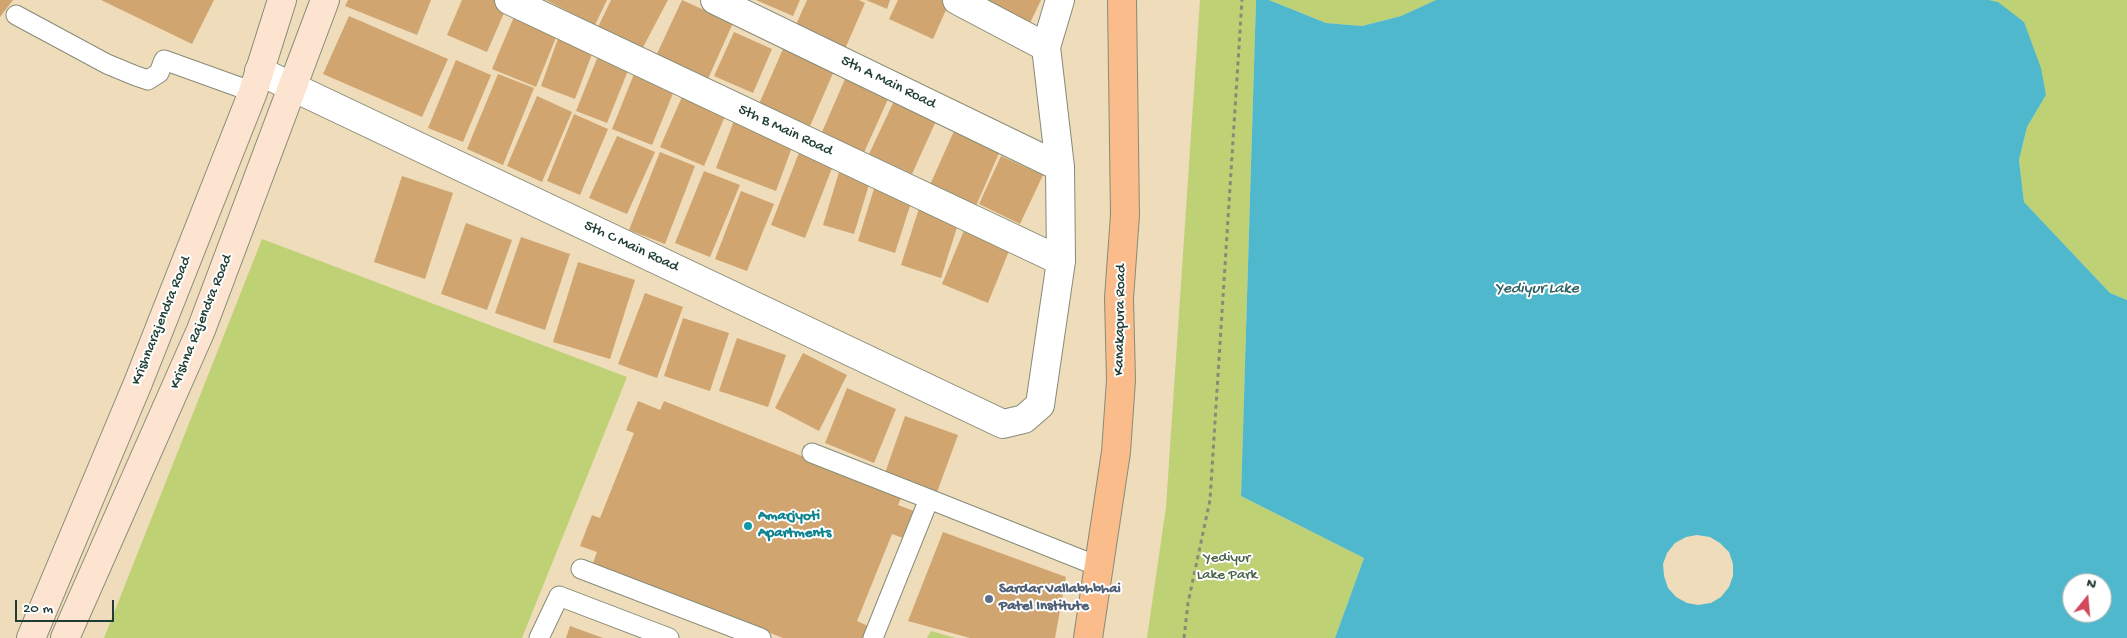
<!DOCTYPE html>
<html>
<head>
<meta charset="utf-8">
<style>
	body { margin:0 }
	#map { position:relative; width:2127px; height:638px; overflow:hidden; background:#eedcba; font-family:"Gochi Hand",sans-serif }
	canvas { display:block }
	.north { position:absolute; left:2062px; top:573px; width:50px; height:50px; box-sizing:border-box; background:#fff; border:1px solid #a5b1ae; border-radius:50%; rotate:17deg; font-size:14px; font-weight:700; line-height:20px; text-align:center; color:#1f3d34 }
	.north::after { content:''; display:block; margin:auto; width:18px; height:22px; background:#d1495b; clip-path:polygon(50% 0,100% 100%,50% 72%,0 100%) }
	.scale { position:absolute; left:15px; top:600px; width:99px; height:22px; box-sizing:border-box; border:2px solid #1f3d34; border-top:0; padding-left:6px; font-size:15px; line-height:18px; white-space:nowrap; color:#1f3d34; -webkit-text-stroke:4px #fff; paint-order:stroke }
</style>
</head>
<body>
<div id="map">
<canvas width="2127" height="638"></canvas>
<div class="north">N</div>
<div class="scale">20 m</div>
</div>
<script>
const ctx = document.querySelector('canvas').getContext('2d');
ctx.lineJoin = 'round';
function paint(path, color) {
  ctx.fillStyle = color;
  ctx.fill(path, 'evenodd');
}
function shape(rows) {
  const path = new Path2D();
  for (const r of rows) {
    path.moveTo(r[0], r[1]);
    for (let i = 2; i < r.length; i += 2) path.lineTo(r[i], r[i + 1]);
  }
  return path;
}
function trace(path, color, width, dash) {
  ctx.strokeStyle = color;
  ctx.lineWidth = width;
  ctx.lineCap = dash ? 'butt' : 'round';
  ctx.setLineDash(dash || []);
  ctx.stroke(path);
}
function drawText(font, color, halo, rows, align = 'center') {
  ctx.font = font + ' "Gochi Hand",sans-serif';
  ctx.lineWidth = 4;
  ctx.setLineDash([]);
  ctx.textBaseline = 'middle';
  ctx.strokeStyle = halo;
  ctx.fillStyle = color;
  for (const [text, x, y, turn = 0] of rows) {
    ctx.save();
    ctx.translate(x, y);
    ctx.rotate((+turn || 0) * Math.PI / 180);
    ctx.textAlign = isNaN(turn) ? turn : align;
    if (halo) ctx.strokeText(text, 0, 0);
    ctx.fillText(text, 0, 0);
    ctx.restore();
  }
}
const green = shape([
	[1200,0,1256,0,1241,496,1364,558,1335,638,1147,638,1166,507],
	[1269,0,1436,0,1401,16,1362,26,1326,23],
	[1989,0,2127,0,2127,300,2110,293,2024,202,2019,160,2027,127,2046,95,1998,2],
	[262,239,627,377,522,638,104,638],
	[931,631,955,638,927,638]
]);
const water = shape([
	[1256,0,1269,0,1326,23,1362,26,1401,16,1436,0,1989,0,1998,2,2024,22,2041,68,2046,95,2027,127,2019,160,2024,202,2110,293,2127,300,2127,638,1335,638,1364,558,1241,496],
	[1697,535,1710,537,1720,543,1729,552,1733,564,1733,576,1729,587,1721,597,1711,603,1698,605,1687,603,1676,597,1668,588,1664,576,1663,564,1667,553,1675,543,1686,537],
	[2072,583,2102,583,2102,613,2072,613]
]);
const building = shape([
	[0,0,13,0,0,17],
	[101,0,214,0,192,44],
	[348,0,431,0,417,35,345,6],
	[462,0,499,0,508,4,487,52,447,35],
	[546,0,607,0,595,25],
	[611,0,668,0,641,51,597,29],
	[682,0,733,23,707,81,655,58],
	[756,0,800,0,793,16],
	[807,0,859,0,865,3,845,49,795,27],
	[866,0,890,0,887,9],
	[898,0,947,0,950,1,933,39,889,19],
	[985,0,1041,0,1030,23,984,1],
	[516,12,559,30,536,87,492,69],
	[349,16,448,59,422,117,323,74],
	[734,32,772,49,753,93,714,76],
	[560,33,595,46,575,99,541,86],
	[783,49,834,71,810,126,759,104],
	[600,51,631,63,607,123,576,111],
	[456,60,491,75,463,142,428,128],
	[636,69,676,86,652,145,612,129],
	[498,74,534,88,503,165,467,149],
	[845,79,889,97,862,157,819,139],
	[685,90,728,109,704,166,660,147],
	[537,96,572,112,542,182,507,166],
	[894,101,936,121,912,174,869,154],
	[574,114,608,129,580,195,547,181],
	[735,118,795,139,776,191,716,168],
	[954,131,1000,151,975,208,929,187],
	[617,136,655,152,627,214,589,198],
	[800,150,834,163,805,238,771,225],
	[660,152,695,166,665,244,629,230],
	[1001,156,1043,175,1020,224,979,204],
	[840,169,871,178,854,234,823,225],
	[704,171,740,185,710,257,675,243],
	[402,176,453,193,425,279,374,262],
	[876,182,914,193,895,253,858,241],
	[741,191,774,204,747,271,715,259],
	[919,208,959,221,941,278,901,265],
	[466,223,512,240,487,310,441,294],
	[967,223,1013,241,988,303,942,284],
	[521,237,570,254,545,330,495,313],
	[578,262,635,280,610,359,553,342],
	[645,293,683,307,657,378,618,364],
	[683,318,729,333,710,391,664,376],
	[737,338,786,355,768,407,719,391],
	[803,353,847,375,819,431,775,408],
	[847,388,896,409,874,463,825,443],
	[638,401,660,410,664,401,902,496,898,505,914,511,903,538,892,534,857,621,868,626,863,638,783,638,593,563,597,552,580,546,592,515,600,518,634,433,626,430],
	[905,416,958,435,936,495,884,476],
	[943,532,1066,577,1055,638,970,638,908,621],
	[570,626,603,638,566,638]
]);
const path = shape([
	[1184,638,1188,603,1210,500,1242,0]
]);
const lane = shape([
	[16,15,107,64,136,76,148,80,159,73,164,60,253,92],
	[812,453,929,499,873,638],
	[929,499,1100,567],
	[581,569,761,638],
	[539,638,559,596,669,638]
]);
const street = shape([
	[509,0,1061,261],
	[715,0,1060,167],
	[957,0,1046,47],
	[259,71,1003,424,1024,419,1040,405,1061,261,1060,167,1046,47,1060,0]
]);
const secondary = shape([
	[31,638,138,383,253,92,282,0],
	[65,638,201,330,325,0]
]);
const primary = shape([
	[1088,638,1116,452,1121,380,1119,298,1125,215,1122,0]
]);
const markers = [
	[748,526,5,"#0f9aa8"],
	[989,599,5,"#5c6f8a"]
];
const streetNames = [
	["5th A Main Road",888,83,26],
	["5th B Main Road",785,131,25],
	["5th C Main Road",631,247,25],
	["Kanakapura Road",1121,320,-89],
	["Krishnarajendra Road",162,321,-68],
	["Krishna Rajendra Road",202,322,-68]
];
const cultureNames = [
	["Amarjyoti",758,517],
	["Apartments",758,534]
];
const parkNames = [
	["Yediyur",1227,559],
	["Lake Park",1227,576]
];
const serviceNames = [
	["Sardar Vallabhbhai",999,590],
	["Patel Institute",999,607]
];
const waterNames = [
	["Yediyur Lake",1537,290]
];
paint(green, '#bed275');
paint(water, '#4fb8cc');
paint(building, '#d1a56f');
trace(lane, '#868c77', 21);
trace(street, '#868c77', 30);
trace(secondary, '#868c77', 30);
trace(primary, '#868c77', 30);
trace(path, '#868c77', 3, [4, 4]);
trace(lane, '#fff', 19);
trace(street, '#fff', 28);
trace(secondary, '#fde4d0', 28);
trace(primary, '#f9bc8a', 28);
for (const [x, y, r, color] of markers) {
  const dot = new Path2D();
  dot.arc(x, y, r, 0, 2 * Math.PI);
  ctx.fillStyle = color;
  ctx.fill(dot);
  trace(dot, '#fff', 2);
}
drawText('15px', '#1f3d34', '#fff', streetNames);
drawText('bold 15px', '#0d838f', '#fff', cultureNames, 'left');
drawText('15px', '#476244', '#fff', parkNames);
drawText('bold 15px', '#4e5e75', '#fff', serviceNames, 'left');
drawText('italic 16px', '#2d6262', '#fff', waterNames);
</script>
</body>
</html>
